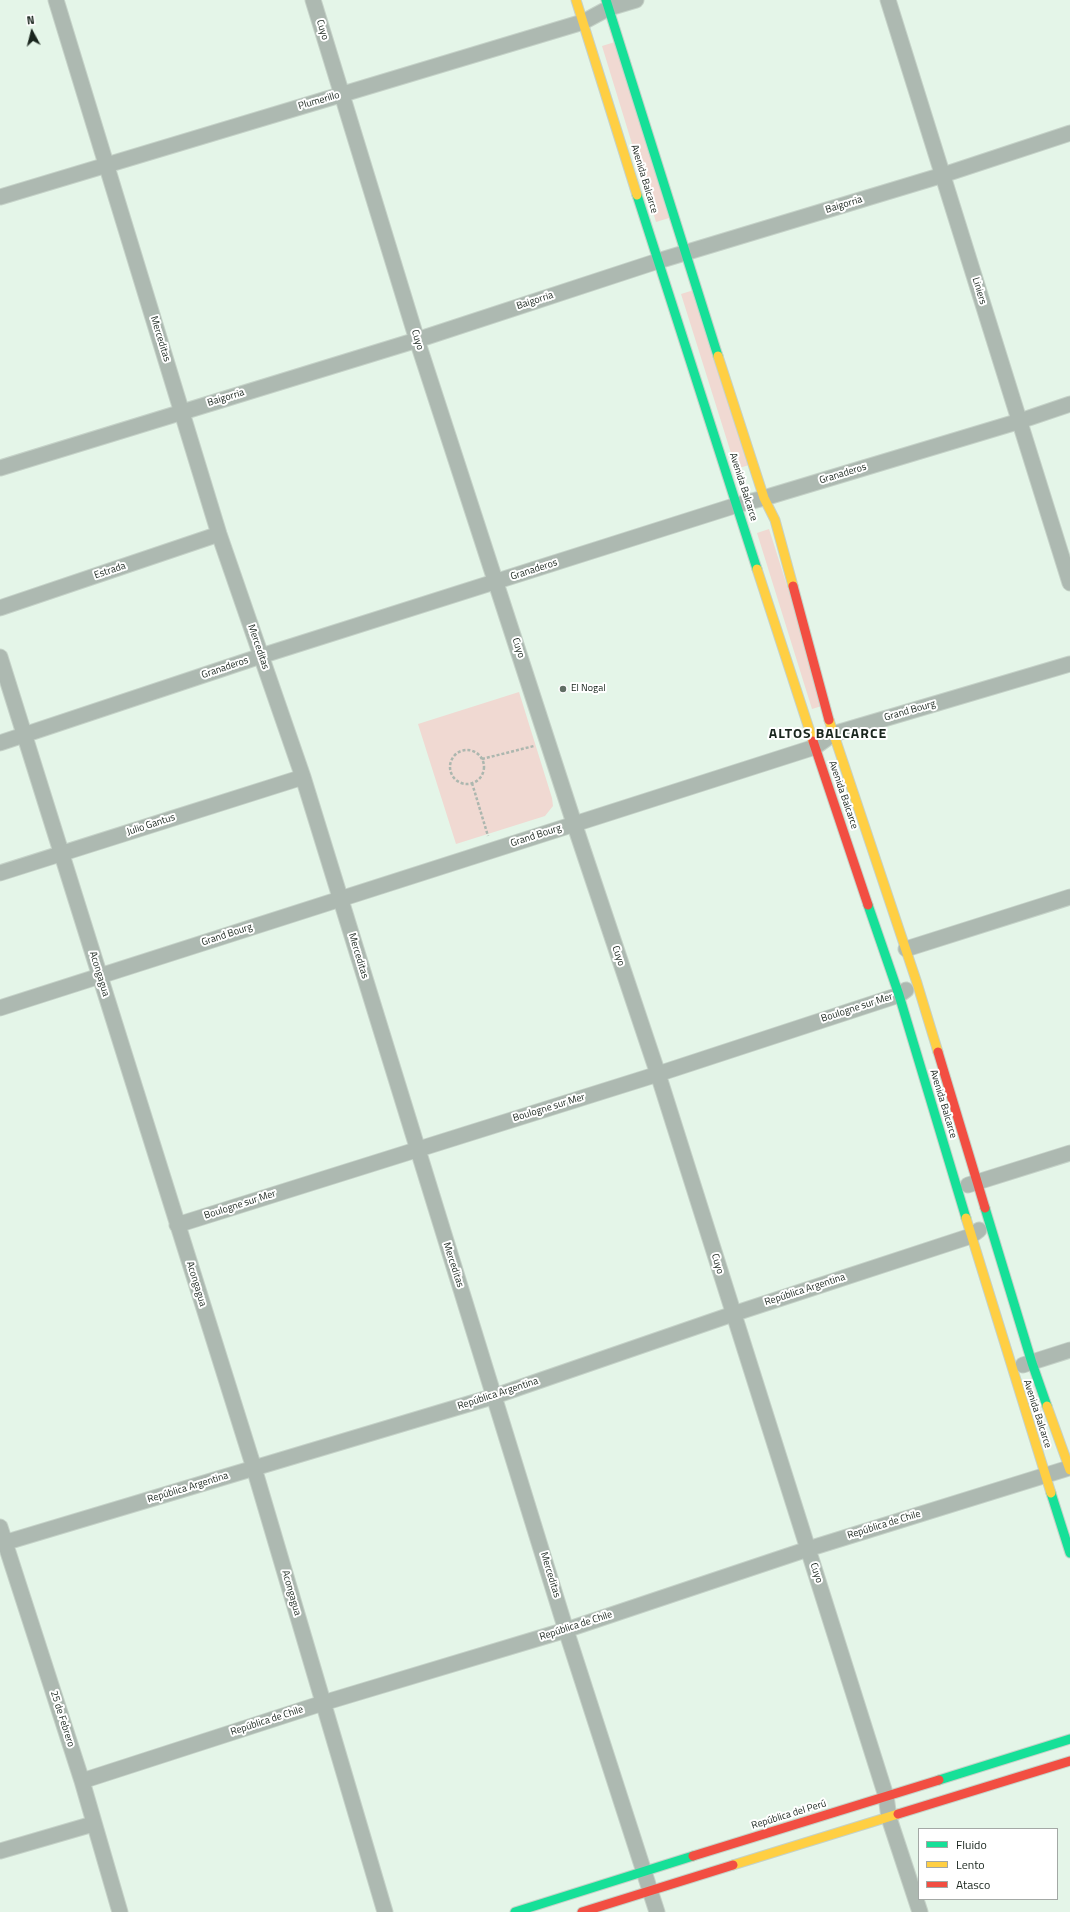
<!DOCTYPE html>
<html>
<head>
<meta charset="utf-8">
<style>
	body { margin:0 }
	#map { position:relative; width:1070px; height:1912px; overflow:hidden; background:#e4f5e8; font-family:"Titillium Web",sans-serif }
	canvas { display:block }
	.legend { position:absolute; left:918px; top:1828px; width:140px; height:72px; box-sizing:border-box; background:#fff; border:1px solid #a3a8a5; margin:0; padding:5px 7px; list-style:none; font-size:12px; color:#19251d }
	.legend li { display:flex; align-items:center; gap:8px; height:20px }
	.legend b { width:20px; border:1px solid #a3a8a5 }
	.north { position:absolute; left:12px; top:12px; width:40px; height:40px; -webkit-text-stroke:3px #fff; paint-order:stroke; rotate:353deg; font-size:11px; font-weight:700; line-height:16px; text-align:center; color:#19251d }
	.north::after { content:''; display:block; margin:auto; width:14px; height:18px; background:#19251d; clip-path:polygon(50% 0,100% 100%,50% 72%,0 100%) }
</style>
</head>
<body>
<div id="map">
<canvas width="1070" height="1912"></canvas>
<ul class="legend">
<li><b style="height:5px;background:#16e098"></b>Fluido</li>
<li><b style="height:5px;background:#ffcf43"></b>Lento</li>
<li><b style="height:5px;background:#f24e42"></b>Atasco</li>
</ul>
<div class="north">N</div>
</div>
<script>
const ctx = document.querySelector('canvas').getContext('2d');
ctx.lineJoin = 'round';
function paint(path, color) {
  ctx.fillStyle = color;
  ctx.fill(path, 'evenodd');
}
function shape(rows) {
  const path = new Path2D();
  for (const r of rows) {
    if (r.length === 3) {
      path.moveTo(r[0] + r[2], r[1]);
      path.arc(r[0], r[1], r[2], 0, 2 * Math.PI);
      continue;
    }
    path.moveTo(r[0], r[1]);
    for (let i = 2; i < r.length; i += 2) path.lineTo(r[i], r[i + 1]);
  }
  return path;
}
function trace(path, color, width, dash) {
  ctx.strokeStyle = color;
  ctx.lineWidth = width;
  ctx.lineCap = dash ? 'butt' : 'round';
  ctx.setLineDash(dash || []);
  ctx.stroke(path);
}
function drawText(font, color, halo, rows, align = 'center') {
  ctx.font = font + ' "Titillium Web",sans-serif';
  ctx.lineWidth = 4;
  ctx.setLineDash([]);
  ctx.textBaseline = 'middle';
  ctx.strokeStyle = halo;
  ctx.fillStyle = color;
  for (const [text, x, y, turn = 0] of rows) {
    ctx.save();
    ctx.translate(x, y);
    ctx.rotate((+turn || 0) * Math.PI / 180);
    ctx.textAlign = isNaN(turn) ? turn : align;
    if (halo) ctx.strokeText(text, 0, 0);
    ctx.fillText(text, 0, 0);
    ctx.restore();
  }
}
const green = shape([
	[615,42,669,218,656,222,602,46],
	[694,290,749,465,736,469,681,294],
	[769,529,825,705,812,709,757,533],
	[519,692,552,798,553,806,545,816,456,844,418,724],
	[1033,1386,1052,1447,1047,1449,1027,1387]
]);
const path = shape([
	[467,767,17],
	[482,759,534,746],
	[472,783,488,836]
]);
const street = shape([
	[56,0,219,534,303,777,566,1630,657,1912],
	[313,0,417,340,574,823,658,1074,886,1796,889,1818,920,1912],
	[888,0,1070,583],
	[0,197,583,22,609,8,636,0],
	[0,468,417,340,658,261,943,175,1070,133],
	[0,608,219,534],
	[0,657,254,1468,385,1912],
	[0,743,261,656,737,505,764,498,1020,421,1070,404],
	[0,873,303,777],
	[906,949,1070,897],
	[0,1008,815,747,833,734,1070,664],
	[968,1185,1070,1153],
	[177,1225,658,1074,899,995,906,990],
	[1023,1365,1070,1350],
	[0,1527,82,1781,120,1912],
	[0,1544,495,1396,733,1314,971,1236,979,1230],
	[82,1781,323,1703,566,1630,808,1549,1069,1468],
	[0,1851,93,1824]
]);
const fast = shape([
	[606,0,718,356],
	[637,195,757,569],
	[868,905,899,995,966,1218],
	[985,1208,1032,1363,1047,1406],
	[1051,1493,1070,1553],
	[939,1780,1070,1739],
	[515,1912,693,1856]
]);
const slow = shape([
	[576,0,637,195],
	[718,356,764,498,775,520,793,586],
	[757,569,813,741],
	[829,720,917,983,938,1052],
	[966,1218,1051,1493],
	[1047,1406,1070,1470],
	[733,1865,898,1814]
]);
const jam = shape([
	[793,586,829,720],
	[813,741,868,905],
	[938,1052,985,1208],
	[898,1814,1070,1761],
	[693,1856,939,1780],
	[582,1912,733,1865]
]);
const markers = [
	[563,689,4,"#606e64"]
];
const streetNames = [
	["Cuyo",322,30,73],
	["Plumerillo",319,101,-16],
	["Avenida Balcarce",644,179,73],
	["Baigorria",844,205,-17],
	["Liniers",979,291,73],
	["Baigorria",535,301,-18],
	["Merceditas",160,339,73],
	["Cuyo",417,340,73],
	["Baigorria",226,398,-17],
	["Granaderos",843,474,-17],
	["Avenida Balcarce",743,487,72],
	["Granaderos",534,570,-18],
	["Estrada",110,571,-19],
	["Merceditas",258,647,71],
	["Cuyo",518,648,72],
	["Granaderos",225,668,-19],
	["Grand Bourg",910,711,-16],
	["Avenida Balcarce",843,795,71],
	["Julio Gantus",151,825,-18],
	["Grand Bourg",536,836,-18],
	["Grand Bourg",227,935,-18],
	["Merceditas",358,956,73],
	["Cuyo",618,956,71],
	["Acongagua",99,974,73],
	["Boulogne sur Mer",857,1008,-18],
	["Avenida Balcarce",943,1104,73],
	["Boulogne sur Mer",549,1108,-17],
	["Boulogne sur Mer",240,1205,-18],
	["Cuyo",717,1264,73],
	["Merceditas",453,1265,72],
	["Acongagua",196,1284,73],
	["República Argentina",805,1290,-18],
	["República Argentina",498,1394,-18],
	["Avenida Balcarce",1037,1414,72],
	["República Argentina",188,1488,-17],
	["República de Chile",884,1525,-17],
	["Cuyo",816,1573,72],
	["Merceditas",550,1575,73],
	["Acongagua",291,1593,74],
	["República de Chile",576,1626,-18],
	["25 de Febrero",62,1719,72],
	["República de Chile",267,1721,-18],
	["República del Perú",789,1815,-17]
];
const poiNames = [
	["El Nogal",571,689]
];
const districtNames = [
	["ALTOS BALCARCE",828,735]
];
paint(green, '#f0d9d2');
trace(street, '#c5d2c8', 17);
trace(fast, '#c5d2c8', 11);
trace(slow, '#c5d2c8', 11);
trace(jam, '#c5d2c8', 11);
trace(path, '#acb7af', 2.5, [3, 2]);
trace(street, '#adb9b1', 15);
trace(fast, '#16e098', 9);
trace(slow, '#ffcf43', 9);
trace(jam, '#f24e42', 9);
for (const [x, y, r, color] of markers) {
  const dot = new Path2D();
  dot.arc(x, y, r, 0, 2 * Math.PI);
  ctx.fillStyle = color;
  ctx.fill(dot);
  trace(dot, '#fff', 1.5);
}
drawText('10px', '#19251d', '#fff', streetNames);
drawText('10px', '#19251d', '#fff', poiNames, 'left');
ctx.letterSpacing = '1px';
drawText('bold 14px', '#19251d', '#fff', districtNames);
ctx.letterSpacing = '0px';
</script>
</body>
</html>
